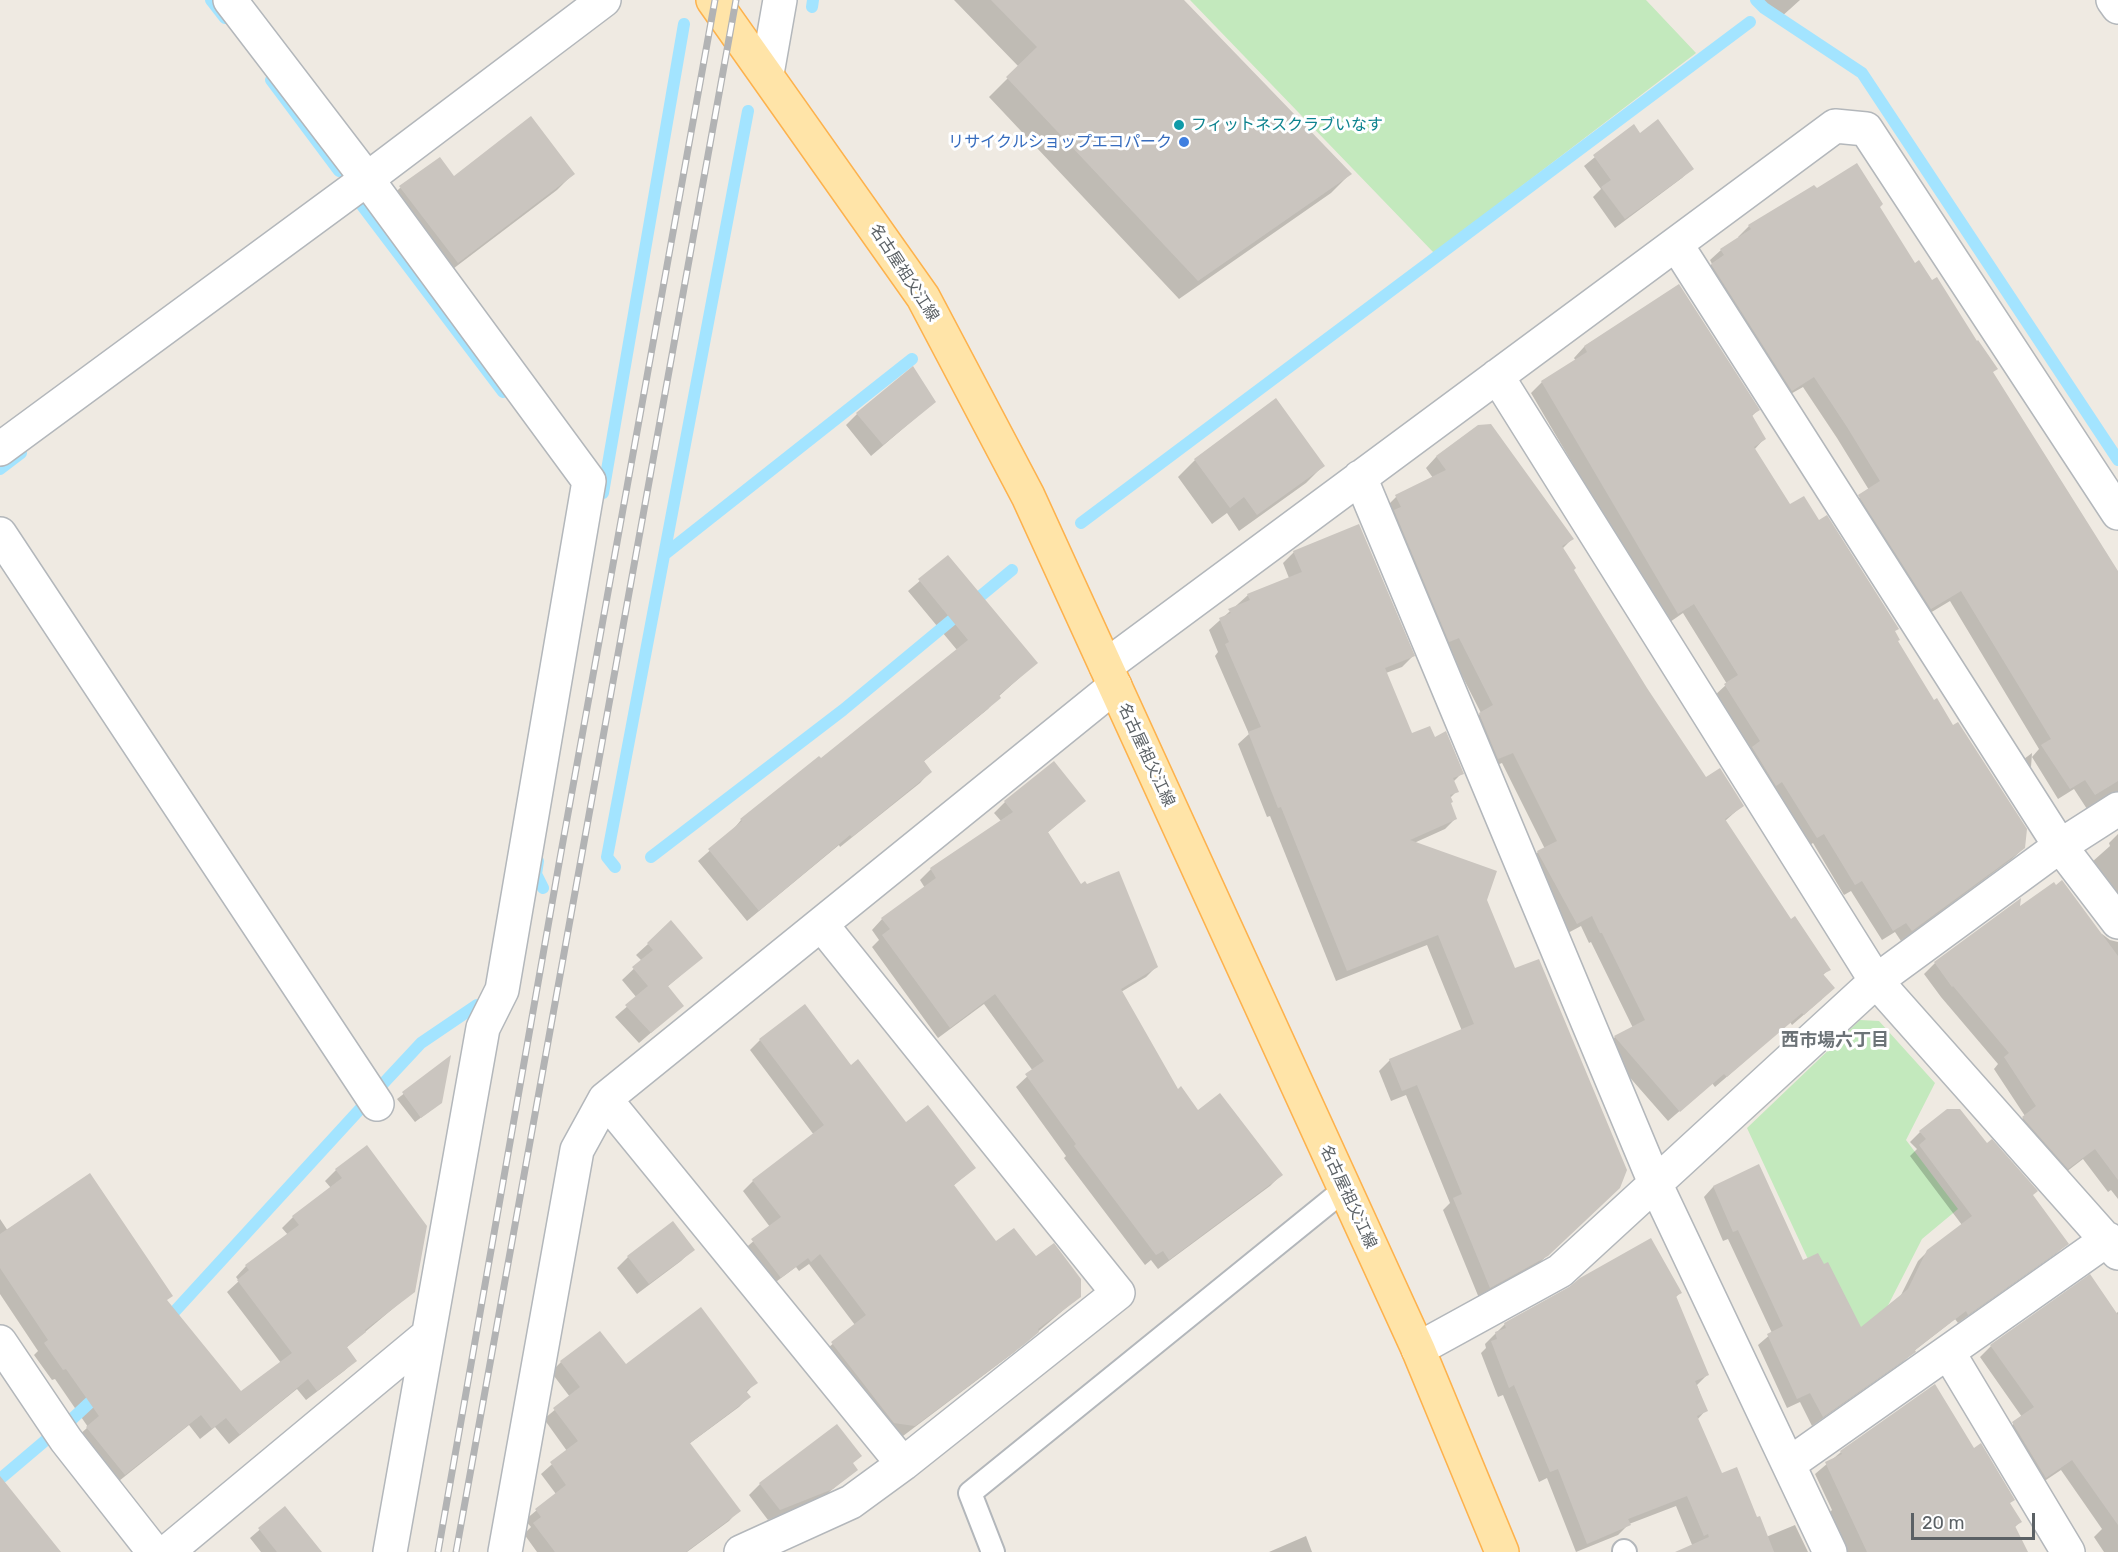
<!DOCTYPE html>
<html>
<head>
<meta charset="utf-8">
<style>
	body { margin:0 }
	#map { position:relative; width:2118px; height:1552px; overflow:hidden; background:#efeae2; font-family:Rubik,sans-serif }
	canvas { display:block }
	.scale { position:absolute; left:1911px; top:1513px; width:124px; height:27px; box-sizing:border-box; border:3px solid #5b6165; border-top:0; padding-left:8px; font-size:18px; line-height:21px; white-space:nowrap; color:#5b6165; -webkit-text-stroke:4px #fff; paint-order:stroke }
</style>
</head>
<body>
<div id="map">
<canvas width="2118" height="1552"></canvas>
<div class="scale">20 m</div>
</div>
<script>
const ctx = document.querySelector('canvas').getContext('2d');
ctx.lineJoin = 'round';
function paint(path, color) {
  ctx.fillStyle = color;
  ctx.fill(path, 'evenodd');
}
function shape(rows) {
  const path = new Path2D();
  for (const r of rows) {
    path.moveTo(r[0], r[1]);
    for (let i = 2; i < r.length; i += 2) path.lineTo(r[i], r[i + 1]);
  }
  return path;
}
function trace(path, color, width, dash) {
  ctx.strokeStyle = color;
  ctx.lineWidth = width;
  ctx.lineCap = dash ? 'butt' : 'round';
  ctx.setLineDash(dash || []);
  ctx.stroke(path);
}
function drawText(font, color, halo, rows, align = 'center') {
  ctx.font = font + ' Rubik,"Noto Sans JP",sans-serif';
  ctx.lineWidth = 6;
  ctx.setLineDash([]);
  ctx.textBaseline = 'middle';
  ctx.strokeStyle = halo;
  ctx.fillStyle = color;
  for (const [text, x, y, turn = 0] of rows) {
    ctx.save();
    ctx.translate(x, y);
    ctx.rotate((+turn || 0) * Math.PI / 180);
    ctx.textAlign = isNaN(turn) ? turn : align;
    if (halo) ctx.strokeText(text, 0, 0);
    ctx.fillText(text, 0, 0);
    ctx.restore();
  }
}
const green = shape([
	[1190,0,1646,0,1696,53,1434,253],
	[1860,1020,1879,1021,1935,1083,1906,1140,1958,1209,1922,1239,1878,1325,1866,1384,1747,1128]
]);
const shadow = shape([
	[954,0,1183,0,1350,174,1331,193,1179,299,989,97,1019,67],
	[1763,0,1800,0,1780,18],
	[1633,126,1640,135,1692,168,1682,178,1615,228,1593,197,1601,189,1584,166],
	[573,174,557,190,441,278,384,203,400,188,454,178],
	[1817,190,1878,207,1914,265,1991,373,2118,574,2118,805,2106,801,2096,803,2087,809,2074,789,2058,799,2032,757,2039,749,1950,601,1920,619,1848,507,1869,490,1837,438,1803,387,1780,400,1701,276,1712,264,1710,260,1721,250,1739,238,1738,237,1749,226],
	[1679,286,1758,410,1751,417,1764,439,1754,450,1789,507,1894,632,1896,641,2024,848,2012,859,1901,941,1895,932,1882,940,1851,891,1844,895,1813,843,1805,848,1714,696,1727,684,1683,613,1667,624,1531,393,1542,382,1576,361,1574,358,1584,347],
	[1276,401,1323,466,1306,483,1239,531,1227,513,1212,524,1178,477,1195,460],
	[934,402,871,456,846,425,857,414],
	[1478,426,1572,539,1562,549,1572,570,1646,689,1705,779,1742,806,1725,821,1790,921,1829,969,1822,976,1822,999,1792,1025,1790,1022,1715,1087,1712,1083,1668,1121,1604,1048,1615,1037,1633,1028,1591,942,1589,943,1581,926,1566,934,1527,863,1538,852,1545,849,1502,763,1487,769,1469,725,1481,713,1448,648,1385,508,1396,497,1433,478,1426,468,1436,457],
	[1294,552,1413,656,1402,667,1386,673,1412,735,1434,739,1462,773,1453,782,1457,791,1450,798,1449,803,1455,819,1445,829,1414,843,1485,900,1607,1198,1535,1267,1479,1298,1443,1210,1450,1203,1406,1095,1391,1101,1379,1071,1390,1060,1462,1031,1427,945,1336,981,1270,816,1267,817,1238,744,1249,734,1215,656,1218,652,1209,630,1248,595,1289,578,1283,563],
	[948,557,1036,663,998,697,988,709,923,762,930,772,920,783,840,847,839,845,747,921,698,861,731,832,741,820,819,758,820,760,957,650,908,591],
	[2032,753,2031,767,2026,771,2020,762],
	[1084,801,1047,833,1080,886,1157,966,1146,977,1121,992,1177,1091,1198,1112,1281,1175,1270,1186,1158,1269,1151,1260,1145,1265,1064,1158,1066,1156,1016,1087,1033,1071,984,1004,938,1038,872,947,879,940,872,930,882,919,925,888,920,880,931,869,1001,821,994,813,1005,802],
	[2118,834,2118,916,2083,870,2110,846,2109,843],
	[2018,909,2102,934,2110,940,2118,942,2118,1199,2111,1190,2108,1192,2083,1159,2057,1179,2012,1129,2025,1116,1994,1069,1998,1064,1941,997,1924,974,1935,963],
	[648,944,701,958,667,987,682,1006,639,1043,615,1017,637,998,622,980,642,961,636,955],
	[760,1040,850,1067,906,1124,974,1168,953,1186,996,1243,1036,1258,1080,1296,1013,1353,903,1436,883,1433,822,1353,855,1325,809,1264,799,1271,796,1267,769,1287,742,1251,770,1227,743,1191,753,1181,814,1135,750,1050],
	[449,1059,434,1108,415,1122,397,1099],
	[1920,1132,2032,1196,2067,1243,2057,1253,1958,1323,1955,1319,1914,1351,1904,1361,1812,1426,1800,1402,1787,1408,1758,1345,1772,1333,1728,1239,1723,1241,1704,1197,1713,1187,1758,1166,1802,1262,1860,1329,1900,1297,1918,1261,1928,1251,1962,1225,1910,1156,1917,1149,1910,1142],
	[366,1147,414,1291,346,1348,355,1361,344,1371,306,1400,297,1389,229,1444,215,1427,200,1439,189,1425,114,1485,76,1438,88,1427,55,1379,52,1380,34,1355,38,1351,0,1294,0,1219,8,1231,166,1301,241,1393,281,1363,227,1292,239,1281,236,1277,246,1266,288,1235,282,1228,293,1217,331,1188,325,1181,336,1170],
	[693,1249,681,1261,637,1294,617,1268,628,1257],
	[2090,1277,2115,1314,2118,1312,2118,1552,2104,1552,2094,1537,2102,1529,2061,1470,2034,1488,2002,1434,2022,1417,1980,1357,1991,1346],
	[1680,1293,1675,1298,1707,1375,1697,1385,1706,1410,1697,1420,1721,1475,1756,1519,1766,1537,1795,1525,1808,1552,1695,1552,1676,1506,1629,1524,1618,1535,1576,1552,1547,1478,1539,1482,1503,1395,1498,1397,1481,1353,1486,1348,1485,1344,1505,1324],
	[561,1362,625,1367,756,1382,746,1393,749,1397,739,1407,689,1444,739,1510,729,1521,687,1552,537,1552,524,1534,531,1527,525,1520,556,1494,541,1474,567,1451,544,1419,570,1397,551,1372],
	[1841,1452,2009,1503,2020,1522,2014,1528,2027,1552,1835,1552,1821,1521,1832,1510,1815,1474],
	[856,1469,820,1500,768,1520,749,1495,760,1484],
	[285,1508,320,1552,261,1552,250,1538],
	[1306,1536,1312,1552,1269,1552]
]);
const stream = shape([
	[211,0,225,18],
	[1756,0,1764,8,1862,73,2118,460],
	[812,7,813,0],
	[271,80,339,171],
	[350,204,357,199,503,392],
	[0,469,21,453],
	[603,493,684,24],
	[1081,523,1750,22],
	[665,554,912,359],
	[651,857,843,710,1012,570],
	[538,861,536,874,543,888],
	[615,867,607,857,748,111],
	[380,1087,421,1043,477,1005],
	[165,1322,361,1108],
	[71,1420,101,1392],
	[0,1479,46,1440]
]);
const building = shape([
	[991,0,1184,0,1352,174,1198,281,1006,77,1037,47],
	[531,116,575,174,458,263,399,186,440,157,454,176],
	[1658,119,1694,169,1625,219,1601,187,1611,180,1593,155,1634,124,1640,133],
	[1857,163,1883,204,1880,207,1915,263,1919,260,1932,280,1937,277,1977,341,1978,340,1998,369,1993,372,2118,571,2118,781,2095,795,2085,780,2070,789,2041,745,2051,739,1961,591,1931,609,1858,495,1880,481,1847,427,1814,377,1792,391,1711,264,1724,255,1720,249,1751,229,1748,225,1814,185,1817,188],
	[1679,284,1760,410,1752,415,1766,439,1754,447,1790,504,1804,496,1819,520,1827,515,1899,629,1895,631,1900,640,1898,641,1934,700,1937,698,1953,725,1958,722,2027,829,2025,848,1912,931,1906,923,1893,931,1862,881,1855,885,1824,834,1817,838,1782,782,1776,786,1752,747,1760,741,1724,684,1738,675,1694,604,1678,614,1541,381,1587,352,1584,346],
	[913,366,936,402,883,445,856,413],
	[1276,398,1325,466,1257,515,1244,497,1230,508,1194,459],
	[1491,424,1574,539,1562,546,1576,568,1574,570,1647,688,1706,777,1720,768,1744,806,1725,819,1791,919,1795,916,1831,970,1823,974,1835,988,1804,1015,1802,1013,1727,1077,1724,1074,1680,1112,1614,1036,1645,1020,1602,933,1600,933,1592,916,1577,924,1537,851,1557,841,1513,753,1498,759,1479,713,1493,705,1459,638,1449,642,1394,510,1401,507,1395,495,1446,470,1436,456,1478,425],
	[1359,524,1415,656,1385,668,1412,733,1430,726,1435,737,1446,731,1464,774,1453,778,1459,792,1450,795,1453,802,1451,803,1457,819,1410,840,1497,871,1487,900,1515,968,1539,959,1627,1170,1620,1188,1548,1256,1490,1288,1453,1198,1462,1194,1417,1085,1402,1091,1389,1059,1474,1024,1438,935,1347,971,1281,807,1278,808,1248,732,1261,727,1225,644,1229,642,1219,618,1231,613,1228,609,1250,600,1247,594,1302,572,1293,551],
	[948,555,1038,663,999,695,1001,698,924,761,932,772,852,837,850,835,759,911,708,849,742,821,740,819,819,756,821,758,968,640,918,579],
	[1054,761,1086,801,1048,832,1081,884,1085,881,1087,884,1119,871,1158,967,1121,989,1178,1089,1181,1086,1198,1110,1220,1093,1283,1175,1169,1260,1163,1251,1156,1255,1074,1146,1076,1144,1025,1074,1044,1061,995,994,950,1028,882,935,890,929,881,918,936,878,930,868,1013,812,1004,801],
	[2062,880,2118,956,2118,1180,2095,1149,2068,1169,2022,1117,2036,1106,2004,1057,2009,1053,1953,986,1952,987,1934,962,2021,898,2020,906,2054,882,2056,885],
	[671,920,703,958,668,986,684,1006,651,1033,625,1005,648,986,632,967,653,950,647,943],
	[805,1004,851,1065,858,1059,906,1122,928,1105,976,1168,954,1185,996,1241,1014,1228,1036,1256,1054,1243,1081,1279,1081,1297,1038,1329,1039,1332,1026,1343,915,1426,894,1423,831,1342,866,1315,820,1254,811,1262,808,1258,781,1278,751,1239,781,1217,752,1180,824,1125,759,1039],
	[451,1055,442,1103,421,1118,402,1092],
	[1947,1109,1960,1109,1987,1143,1992,1139,2038,1191,2033,1195,2069,1244,1968,1315,1966,1311,1915,1350,1916,1352,1823,1417,1810,1393,1797,1399,1767,1334,1783,1326,1738,1230,1733,1232,1713,1186,1759,1164,1803,1260,1818,1253,1824,1264,1828,1262,1861,1327,1908,1289,1927,1250,1972,1216,1919,1145,1926,1139,1919,1131],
	[367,1145,427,1226,415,1292,365,1330,366,1332,347,1347,357,1361,317,1391,308,1379,240,1435,226,1418,212,1429,201,1415,125,1475,86,1427,99,1416,66,1369,63,1370,44,1343,48,1340,0,1268,0,1234,90,1173,173,1296,167,1300,241,1391,292,1353,237,1280,249,1270,245,1265,299,1225,292,1216,342,1178,335,1169],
	[673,1221,695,1250,649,1284,627,1256],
	[1651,1238,1682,1293,1676,1296,1709,1375,1695,1381,1708,1411,1697,1416,1722,1473,1737,1467,1757,1517,1760,1516,1774,1552,1675,1552,1709,1537,1708,1534,1704,1536,1687,1496,1628,1519,1631,1525,1587,1544,1558,1469,1550,1472,1514,1385,1509,1388,1491,1341,1497,1339,1495,1332,1506,1328,1504,1323,1569,1287,1580,1278],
	[2090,1274,2118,1315,2118,1525,2072,1460,2046,1478,2012,1422,2034,1407,1990,1345],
	[701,1307,758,1383,746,1391,751,1397,690,1443,741,1511,686,1552,555,1552,533,1523,541,1517,535,1509,566,1485,550,1462,578,1441,553,1408,580,1387,560,1361,600,1331,626,1364],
	[1935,1384,1974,1448,1981,1443,2015,1500,2010,1503,2022,1522,2015,1526,2028,1552,1867,1552,1825,1462,1842,1454,1840,1451],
	[837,1424,862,1456,853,1463,858,1470,833,1489,780,1510,759,1483],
	[0,1476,61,1552,0,1552],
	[285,1506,322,1552,277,1552,258,1528]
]);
const service = shape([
	[1624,1551,1625,1552],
	[993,1552,970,1493,1345,1189]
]);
const minor = shape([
	[230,0,367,179,589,481,502,990,483,1028,390,1552],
	[2113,0,2118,7],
	[1676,244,2060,846,2118,922],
	[1497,376,1876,981,2118,1253],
	[0,449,367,179,604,0],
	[1360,477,1655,1183,1830,1552],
	[0,534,377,1104],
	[1106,666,1835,126,1866,129,2118,513],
	[605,1099,903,1464],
	[0,1342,66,1440,154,1552],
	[1418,1349,1560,1271,1876,981,2060,846,2118,809],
	[1948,1352,2068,1552],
	[1789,1464,2108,1239],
	[167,1552,428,1335],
	[505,1552,577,1150,605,1099,1115,686],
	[741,1552,851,1502,903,1464,1118,1293,821,924]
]);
const tertiary = shape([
	[767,74,780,0]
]);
const primary = shape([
	[713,0,923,297,1028,496,1418,1349,1502,1552]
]);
const rail = shape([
	[438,1552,560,858,715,0],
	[456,1552,736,0]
]);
const markers = [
	[1179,125,6,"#0f9aa8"],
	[1184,142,6,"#3f7fe0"]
];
const cultureNames = [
	["フィットネスクラブいなす",1191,125]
];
const shopNames = [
	["リサイクルショップエコパーク",1172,142]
];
const streetNames = [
	["名古屋祖父江線",904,273,57],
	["名古屋祖父江線",1146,755,65],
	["名古屋祖父江線",1348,1197,65]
];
const neighbourhoodNames = [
	["西市場六丁目",1835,1041]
];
paint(green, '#c3e9bd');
paint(shadow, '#0003');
trace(stream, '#a3e4ff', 12);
paint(building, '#cac5bf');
trace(service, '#b3b7bb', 26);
trace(minor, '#b3b7bb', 36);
trace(tertiary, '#b3b7bb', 36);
trace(primary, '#fdb24d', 36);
trace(service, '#fff', 22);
trace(minor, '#fff', 33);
trace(tertiary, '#fff', 33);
trace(primary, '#ffe4a8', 33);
trace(rail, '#b2b3b4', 7);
trace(rail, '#fff', 4.5, [14]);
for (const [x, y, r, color] of markers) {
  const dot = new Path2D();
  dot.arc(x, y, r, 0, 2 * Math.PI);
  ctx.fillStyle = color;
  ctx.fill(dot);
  trace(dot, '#fff', 2);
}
drawText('16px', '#0d838f', '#fff', cultureNames, 'left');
drawText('16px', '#366cbe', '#fff', shopNames, 'right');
drawText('16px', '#5b6165', '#fff', streetNames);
drawText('bold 18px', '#6c7377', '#fff', neighbourhoodNames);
</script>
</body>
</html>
